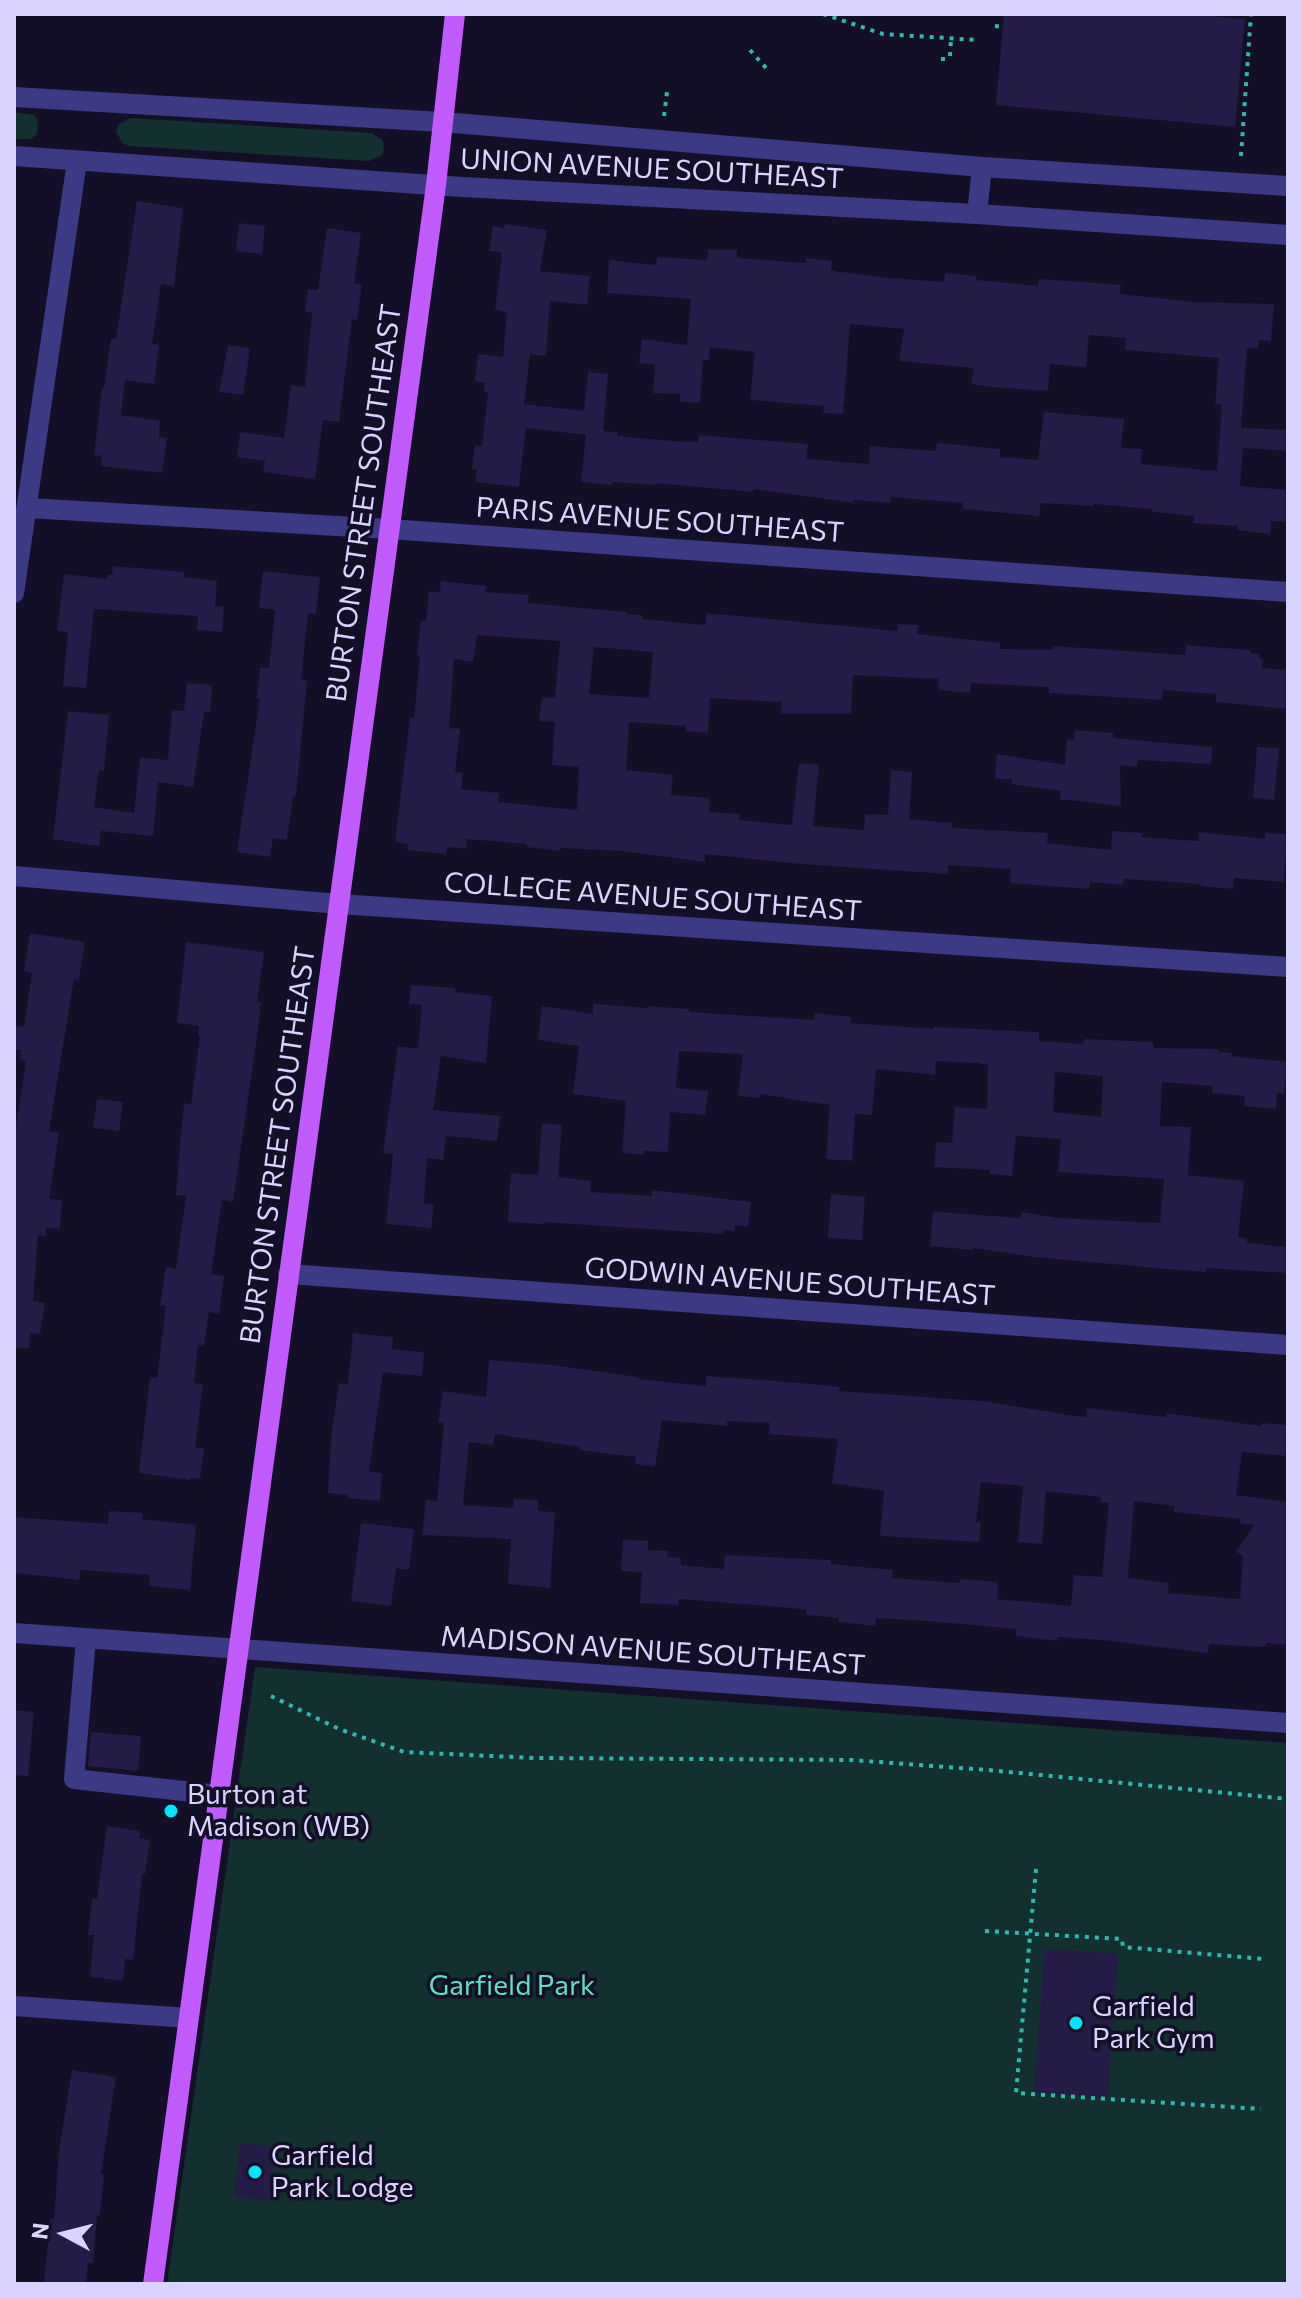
<!DOCTYPE html>
<html>
<head>
<meta charset="utf-8">
<style>
	body { margin:0 }
	#map { position:relative; width:1302px; height:2298px; overflow:hidden; background:#130f26; font-family:Commissioner,sans-serif }
	canvas { display:block }
	.frame { position:absolute; inset:0; border:16px solid #d9d4ff; pointer-events:none }
	.north { position:absolute; left:24px; top:2194px; width:80px; height:80px; -webkit-text-stroke:6px #130f26; paint-order:stroke; rotate:277deg; font-size:22px; font-weight:700; line-height:32px; text-align:center; color:#d9d4ff }
	.north::after { content:''; display:block; margin:auto; width:28px; height:36px; background:#d9d4ff; clip-path:polygon(50% 0,100% 100%,50% 72%,0 100%) }
</style>
</head>
<body>
<div id="map">
<canvas width="1302" height="2298"></canvas>
<div class="frame"></div>
<div class="north">N</div>
</div>
<script>
const ctx = document.querySelector('canvas').getContext('2d');
ctx.lineJoin = 'round';
function paint(path, color) {
  ctx.fillStyle = color;
  ctx.fill(path, 'evenodd');
}
function shape(rows) {
  const path = new Path2D();
  for (const r of rows) {
    path.moveTo(r[0], r[1]);
    for (let i = 2; i < r.length; i += 2) path.lineTo(r[i], r[i + 1]);
  }
  return path;
}
function trace(path, color, width, dash) {
  ctx.strokeStyle = color;
  ctx.lineWidth = width;
  ctx.lineCap = dash ? 'butt' : 'round';
  ctx.setLineDash(dash || []);
  ctx.stroke(path);
}
function drawText(font, color, halo, rows, align = 'center') {
  ctx.font = font + ' Commissioner,sans-serif';
  ctx.lineWidth = 7;
  ctx.setLineDash([]);
  ctx.textBaseline = 'middle';
  ctx.strokeStyle = halo;
  ctx.fillStyle = color;
  for (const [text, x, y, turn = 0] of rows) {
    ctx.save();
    ctx.translate(x, y);
    ctx.rotate((+turn || 0) * Math.PI / 180);
    ctx.textAlign = isNaN(turn) ? turn : align;
    if (halo) ctx.strokeText(text, 0, 0);
    ctx.fillText(text, 0, 0);
    ctx.restore();
  }
}
const green = shape([
	[14,112,34,115,38,120,37,134,31,139,14,139],
	[131,118,372,133,383,141,384,148,382,155,369,161,129,146,122,143,116,131,119,124],
	[255,1667,1288,1743,1288,2284,167,2284]
]);
const building = shape([
	[1004,14,1187,14,1245,19,1235,127,996,105],
	[137,201,183,208,174,286,161,284,152,344,159,345,154,384,125,380,121,415,160,421,159,437,167,438,162,473,101,466,102,456,94,455,102,388,104,388,111,339,116,339],
	[239,223,265,226,262,254,236,251],
	[505,224,547,230,540,271,590,276,587,305,550,301,546,356,530,354,524,404,584,411,588,372,608,374,603,431,617,432,617,436,684,442,698,442,699,435,808,444,806,459,869,464,870,446,936,451,937,443,1000,449,1000,457,1038,460,1044,412,1124,419,1121,448,1142,449,1141,464,1217,471,1222,405,1215,404,1219,358,1125,350,1126,338,1089,335,1086,367,1050,364,1048,391,992,387,971,384,974,368,899,361,904,329,850,324,843,414,823,413,824,406,750,400,755,352,710,347,709,360,703,360,700,403,680,402,680,394,653,393,655,365,639,363,642,339,687,345,691,299,607,293,609,260,656,265,657,257,707,260,708,249,737,250,737,258,806,263,806,258,832,261,831,269,834,271,880,277,944,282,945,273,977,276,976,280,1038,286,1039,279,1084,282,1121,285,1120,294,1194,302,1274,304,1271,341,1259,340,1258,348,1247,348,1241,428,1288,430,1288,451,1243,448,1240,486,1288,490,1288,522,1271,521,1270,534,1237,530,1238,526,1193,523,1194,516,1152,512,1153,509,1094,504,1094,506,1041,503,1039,516,963,509,963,503,891,497,890,503,854,500,854,503,754,489,753,492,655,483,655,485,613,482,612,485,581,482,586,435,526,428,519,487,475,482,477,469,472,469,475,445,482,446,488,392,484,391,485,383,475,381,478,354,503,357,507,312,495,310,502,257,501,252,489,251,493,226,504,228],
	[327,228,361,233,354,283,362,284,357,320,352,319,339,422,323,420,315,479,263,472,265,461,237,457,240,432,284,438,291,385,305,387,312,313,305,312,308,289,318,290],
	[228,345,250,348,243,395,219,392],
	[113,566,185,572,184,577,217,581,215,606,224,607,222,632,197,630,198,616,94,609,86,688,63,686,68,632,57,631,64,574,107,579,107,575,112,575],
	[263,571,320,577,316,614,308,613,301,680,307,681,296,796,293,796,287,840,273,838,270,857,237,852,260,698,257,698,260,668,269,668,275,610,259,608],
	[441,581,486,586,485,592,529,595,528,603,626,612,626,614,642,615,642,619,706,625,706,613,898,631,898,624,918,625,917,634,1000,643,1000,649,1053,650,1053,646,1185,655,1186,645,1250,650,1250,653,1259,654,1259,659,1263,659,1262,668,1288,670,1288,709,1216,702,1216,694,1163,690,1162,700,1049,693,1049,687,971,683,970,693,938,690,939,679,853,675,851,714,781,714,782,702,710,698,708,733,685,731,686,726,629,722,626,770,673,775,671,795,710,798,709,812,740,814,739,820,792,825,799,763,819,765,813,826,864,830,865,814,888,815,891,770,912,772,909,819,953,823,952,828,1048,833,1047,843,1111,850,1112,831,1143,833,1142,837,1198,841,1199,832,1265,839,1265,833,1287,834,1284,882,1234,878,1233,889,1201,886,1201,884,1124,879,1123,885,1090,882,1089,889,1010,883,1011,869,948,865,948,874,800,864,705,854,705,862,622,851,560,848,560,851,527,847,527,844,467,839,466,849,447,847,446,854,407,850,408,844,395,842,410,718,414,718,420,655,417,655,421,621,426,621,429,591,440,592],
	[477,635,560,641,555,698,542,697,539,721,555,722,552,765,579,767,577,810,498,802,499,793,461,789,463,773,455,772,460,729,449,728,454,659,473,662],
	[594,647,653,652,649,698,589,694],
	[187,683,212,685,210,712,204,712,193,787,158,782,153,836,101,831,99,846,53,839,68,711,109,715,104,771,99,770,94,807,134,813,140,757,168,760,172,710,184,711],
	[1075,730,1113,733,1113,738,1212,747,1211,764,1138,760,1137,767,1120,765,1121,806,1060,799,1061,791,1011,784,1012,779,995,779,997,754,1065,765,1067,739,1074,740],
	[1257,747,1279,748,1274,800,1253,798],
	[30,933,85,942,79,980,74,979,49,1131,59,1133,49,1199,62,1200,60,1229,46,1228,46,1236,38,1235,33,1301,45,1303,40,1334,30,1333,29,1348,14,1348,14,1126,16,1126,26,1061,20,1060,21,1050,14,1049,14,1042,16,1026,24,1027,32,973,24,971],
	[186,942,264,952,257,1002,261,1002,257,1037,233,1202,222,1200,211,1274,224,1276,219,1314,209,1312,204,1346,198,1345,194,1383,203,1384,195,1447,204,1448,200,1479,190,1478,190,1480,139,1473,150,1377,157,1378,166,1306,160,1305,166,1267,176,1269,186,1196,176,1195,180,1145,184,1103,191,1104,200,1036,198,1036,199,1026,177,1023],
	[411,985,456,988,455,992,492,996,486,1063,441,1056,433,1110,500,1116,497,1141,446,1136,443,1160,427,1158,424,1204,434,1204,431,1228,386,1224,393,1154,383,1153,398,1046,418,1049,422,1005,409,1004],
	[593,1004,648,1008,648,1006,689,1009,689,1012,814,1020,815,1013,851,1017,850,1023,934,1029,934,1027,1039,1032,1039,1041,1083,1044,1084,1039,1153,1042,1154,1048,1218,1049,1218,1052,1232,1053,1231,1056,1288,1062,1284,1093,1277,1093,1276,1109,1244,1106,1245,1096,1212,1093,1213,1086,1162,1082,1160,1126,1191,1127,1188,1175,1244,1181,1238,1237,1247,1238,1247,1243,1288,1247,1288,1273,1206,1268,1206,1272,1167,1269,1034,1257,974,1248,973,1250,930,1246,933,1212,938,1212,1020,1218,1022,1212,1058,1218,1160,1223,1164,1179,1058,1172,1061,1139,1016,1136,1012,1176,990,1174,990,1170,934,1167,936,1142,952,1143,955,1107,987,1109,988,1065,977,1063,936,1061,935,1075,876,1069,872,1115,855,1114,852,1161,826,1159,830,1105,760,1094,760,1098,738,1096,743,1054,679,1051,676,1088,708,1091,705,1115,670,1112,668,1152,644,1151,644,1155,622,1153,626,1101,573,1094,579,1046,538,1040,542,1006,593,1014],
	[1055,1072,1103,1076,1101,1117,1053,1112],
	[97,1099,123,1102,119,1131,93,1128],
	[542,1123,562,1125,558,1177,591,1181,590,1192,652,1196,652,1190,751,1202,748,1227,735,1225,735,1231,724,1230,723,1234,544,1222,544,1224,508,1222,511,1173,538,1175],
	[831,1194,865,1197,862,1240,828,1238],
	[353,1333,393,1337,392,1349,424,1352,422,1376,383,1372,369,1472,382,1473,380,1501,347,1498,348,1495,328,1493,331,1438,339,1383,348,1384],
	[489,1360,551,1365,639,1377,639,1379,706,1386,706,1376,790,1382,840,1387,839,1391,982,1401,1075,1416,1086,1417,1087,1408,1166,1417,1166,1413,1262,1426,1262,1423,1288,1425,1288,1456,1242,1452,1236,1495,1288,1502,1288,1645,1266,1643,1265,1647,1209,1644,1208,1653,1103,1640,1057,1637,1057,1641,1016,1636,1016,1629,928,1621,876,1618,875,1626,839,1622,839,1618,806,1615,807,1610,792,1608,679,1599,678,1605,640,1603,642,1572,621,1571,623,1540,648,1541,648,1550,668,1551,667,1557,681,1558,681,1565,724,1569,725,1555,831,1560,831,1564,893,1570,892,1578,960,1583,960,1579,998,1582,997,1599,1071,1606,1074,1575,1102,1577,1109,1503,1100,1502,1101,1497,1046,1491,1042,1544,1018,1542,1023,1486,981,1482,976,1522,981,1522,979,1542,880,1536,884,1491,832,1483,838,1439,769,1434,770,1423,727,1421,727,1426,662,1420,655,1467,635,1464,636,1457,579,1450,580,1447,495,1434,493,1445,469,1442,463,1505,513,1508,514,1499,538,1500,538,1511,555,1512,550,1588,508,1584,511,1539,422,1535,426,1500,437,1501,444,1423,438,1422,443,1391,486,1397],
	[1134,1501,1174,1506,1174,1512,1241,1519,1240,1523,1254,1525,1236,1552,1243,1556,1240,1599,1168,1593,1169,1583,1128,1578],
	[109,1511,143,1513,142,1519,196,1525,190,1590,149,1586,150,1575,81,1570,79,1580,14,1573,14,1517,108,1524],
	[361,1523,414,1529,409,1570,396,1568,391,1606,351,1601],
	[14,1710,34,1712,28,1776,14,1775],
	[91,1732,141,1736,138,1771,88,1766],
	[107,1826,140,1831,139,1838,150,1840,145,1874,142,1874,133,1960,125,1959,123,1981,90,1977,94,1935,88,1935,92,1899,97,1899],
	[1045,1949,1118,1954,1108,2098,1034,2092],
	[72,2070,116,2077,101,2174,104,2175,100,2215,97,2215,93,2263,88,2263,86,2284,44,2284,50,2219,54,2219,59,2151],
	[240,2143,276,2147,270,2201,234,2197]
]);
const path = shape([
	[823,14,883,34,977,40],
	[995,26,1002,27],
	[750,50,766,68],
	[941,59,946,59,950,56,951,39],
	[664,116,667,92],
	[1241,156,1251,14],
	[271,1696,339,1729,404,1752,534,1758,851,1760,988,1770,1288,1799],
	[1036,1869,1016,2093,1261,2109],
	[985,1931,1122,1939,1123,1947,1264,1959]
]);
const minor = shape([
	[14,97,442,122,982,167,1288,186],
	[14,156,462,187,977,214,1288,235],
	[977,214,982,167],
	[28,508,389,529,1288,592],
	[14,593,77,161],
	[14,876,339,904,1288,967],
	[288,1274,1288,1345],
	[14,1633,1288,1723],
	[86,1639,74,1779,220,1795],
	[14,2006,189,2018]
]);
const major = shape([
	[153,2284,436,185,455,14]
]);
const markers = [
	[171,1811,8,"#00e5ff"],
	[1076,2023,8,"#00e5ff"],
	[255,2172,8,"#00e5ff"]
];
const streetNames = [
	["UNION AVENUE SOUTHEAST",652,169,3],
	["BURTON STREET SOUTHEAST",364,503,-82],
	["PARIS AVENUE SOUTHEAST",660,520,4],
	["COLLEGE AVENUE SOUTHEAST",653,897,4],
	["BURTON STREET SOUTHEAST",278,1145,-82],
	["GODWIN AVENUE SOUTHEAST",790,1282,4],
	["MADISON AVENUE SOUTHEAST",653,1651,4]
];
const poiNames = [
	["Burton at",187,1795],
	["Madison (WB)",187,1827],
	["Garfield",1092,2007],
	["Park Gym",1092,2039],
	["Garfield",271,2156],
	["Park Lodge",271,2188]
];
const parkNames = [
	["Garfield Park",512,1986]
];
paint(green, '#12302f');
paint(building, '#241b47');
trace(path, '#2fb8b0', 4, [4, 6]);
trace(minor, '#3d3a85', 20);
trace(major, '#c25bff', 20);
for (const [x, y, r, color] of markers) {
  const dot = new Path2D();
  dot.arc(x, y, r, 0, 2 * Math.PI);
  ctx.fillStyle = color;
  ctx.fill(dot);
  trace(dot, '#130f26', 3);
}
drawText('28px', '#d9d4ff', '#130f26', streetNames);
drawText('28px', '#d9d4ff', '#130f26', poiNames, 'left');
drawText('28px', '#5fe0c0', '#130f26', parkNames);
</script>
</body>
</html>
